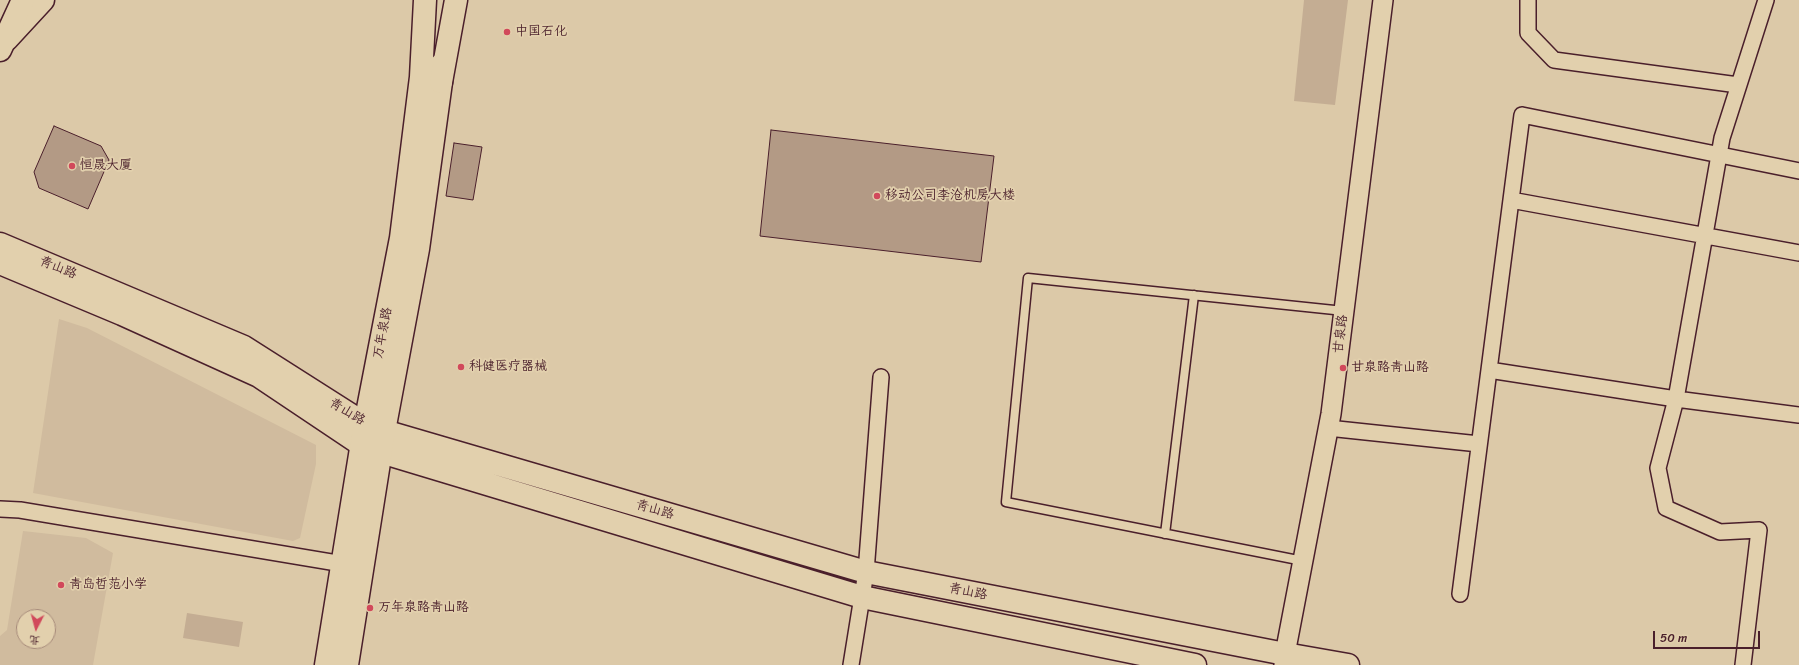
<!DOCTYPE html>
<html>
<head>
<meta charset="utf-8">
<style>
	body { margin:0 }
	#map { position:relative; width:1799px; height:665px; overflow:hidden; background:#dcc9a8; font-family:Sriracha,"LXGW WenKai TC",sans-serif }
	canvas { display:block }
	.north { position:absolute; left:16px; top:609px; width:40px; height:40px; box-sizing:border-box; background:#e2d0ad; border:1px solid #a58979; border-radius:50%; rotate:186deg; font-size:11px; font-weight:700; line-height:16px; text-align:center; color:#4a1f2b }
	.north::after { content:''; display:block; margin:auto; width:14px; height:18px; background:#d1495b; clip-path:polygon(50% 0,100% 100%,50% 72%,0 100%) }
	.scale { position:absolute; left:1653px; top:631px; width:107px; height:18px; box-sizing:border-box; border:2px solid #4a1f2b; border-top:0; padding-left:5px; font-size:12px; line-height:14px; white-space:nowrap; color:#4a1f2b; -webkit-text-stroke:3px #e2d0ad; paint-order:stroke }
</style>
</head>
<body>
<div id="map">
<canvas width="1799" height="665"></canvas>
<div class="north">北</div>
<div class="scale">50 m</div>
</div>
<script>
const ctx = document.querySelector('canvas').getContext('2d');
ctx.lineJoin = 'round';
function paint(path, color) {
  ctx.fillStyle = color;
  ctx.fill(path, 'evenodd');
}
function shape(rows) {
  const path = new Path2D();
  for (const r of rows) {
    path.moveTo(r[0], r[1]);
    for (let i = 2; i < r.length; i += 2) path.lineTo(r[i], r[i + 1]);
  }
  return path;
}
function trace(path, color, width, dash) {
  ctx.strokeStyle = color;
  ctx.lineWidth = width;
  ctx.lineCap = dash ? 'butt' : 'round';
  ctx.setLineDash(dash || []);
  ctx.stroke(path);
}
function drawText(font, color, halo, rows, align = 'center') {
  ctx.font = font + ' Sriracha,"LXGW WenKai TC",sans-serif';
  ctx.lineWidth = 3.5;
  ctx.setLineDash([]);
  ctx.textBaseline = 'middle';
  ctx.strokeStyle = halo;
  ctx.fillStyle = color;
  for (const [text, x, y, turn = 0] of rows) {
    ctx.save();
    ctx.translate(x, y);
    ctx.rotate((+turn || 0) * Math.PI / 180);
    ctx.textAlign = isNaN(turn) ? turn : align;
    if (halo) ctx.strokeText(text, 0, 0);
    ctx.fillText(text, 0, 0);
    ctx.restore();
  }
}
const built = shape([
	[59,319,87,328,316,445,316,464,300,538,293,541,33,493],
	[23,531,86,538,113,553,93,665,0,665,0,636,7,630],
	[24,617,48,617,48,641,24,641]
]);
const green = shape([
	[1304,0,1348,0,1335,105,1294,101],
	[187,613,243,622,239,647,183,638]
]);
const building = shape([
	[54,126,101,146,109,160,88,209,39,188,34,172,54,126],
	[771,130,994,156,981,262,760,236,771,130],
	[454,143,482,147,473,200,446,196,454,143]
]);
const service = shape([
	[1165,534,1194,295],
	[1303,561,1006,502,1028,278,1344,311]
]);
const minor = shape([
	[1528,0,1528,33,1554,60,1738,85],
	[1511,200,1799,253],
	[1489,370,1676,399,1799,415],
	[1328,428,1479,444],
	[0,509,20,510,343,564],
	[1460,594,1522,115,1799,171],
	[851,665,866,572,881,377],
	[1743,665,1759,530,1720,532,1666,508,1658,468,1676,399,1722,138,1766,0]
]);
const tertiary = shape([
	[1284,665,1285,654,1331,414,1383,0]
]);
const secondary = shape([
	[0,244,244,347,365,424,384,431,866,572,1285,654,1348,665],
	[0,263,122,314,259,376,362,445,381,452,862,597,1195,665]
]);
const primary = shape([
	[7,39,43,0],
	[326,665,365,424,401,238,421,77,425,0],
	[347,665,384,431,418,249,441,82,442,64]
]);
const trunk = shape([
	[0,50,23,0],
	[441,82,456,0]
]);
const markers = [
	[507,32,4,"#d1495b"],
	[72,166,4,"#d1495b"],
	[877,196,4,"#d1495b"],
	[461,367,4,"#d1495b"],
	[1343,368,4,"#d1495b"],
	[61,585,4,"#d1495b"],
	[370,608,4,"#d1495b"]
];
const poiNames = [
	["中国石化",515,32],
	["恒晟大厦",80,166],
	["移动公司李沧机房大楼",885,196],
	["科健医疗器械",469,367],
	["甘泉路青山路",1351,368],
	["青岛哲范小学",69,585],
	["万年泉路青山路",378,608]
];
const streetNames = [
	["青山路",58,268,22],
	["万年泉路",383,333,-79],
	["甘泉路",1341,334,-83],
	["青山路",347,412,31],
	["青山路",655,510,16],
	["青山路",968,592,11]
];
paint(built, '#d0bb9e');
paint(green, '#c4ad93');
paint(building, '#b39a85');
trace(building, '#4a1f2b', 1);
trace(service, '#4a1f2b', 11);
trace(minor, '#4a1f2b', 18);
trace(tertiary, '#4a1f2b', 22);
trace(secondary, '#4a1f2b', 25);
trace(primary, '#4a1f2b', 25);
trace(trunk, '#4a1f2b', 25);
trace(service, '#e2d0ad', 8);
trace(minor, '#e2d0ad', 15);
trace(tertiary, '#e2d0ad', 19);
trace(secondary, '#e2d0ad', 22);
trace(primary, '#e2d0ad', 22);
trace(trunk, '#e2d0ad', 22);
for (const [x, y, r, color] of markers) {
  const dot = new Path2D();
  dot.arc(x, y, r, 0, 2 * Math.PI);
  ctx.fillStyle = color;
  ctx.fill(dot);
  trace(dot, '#e2d0ad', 1.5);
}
drawText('13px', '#4a1f2b', '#e2d0ad', poiNames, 'left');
drawText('13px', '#4a1f2b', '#e2d0ad', streetNames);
</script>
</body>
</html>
